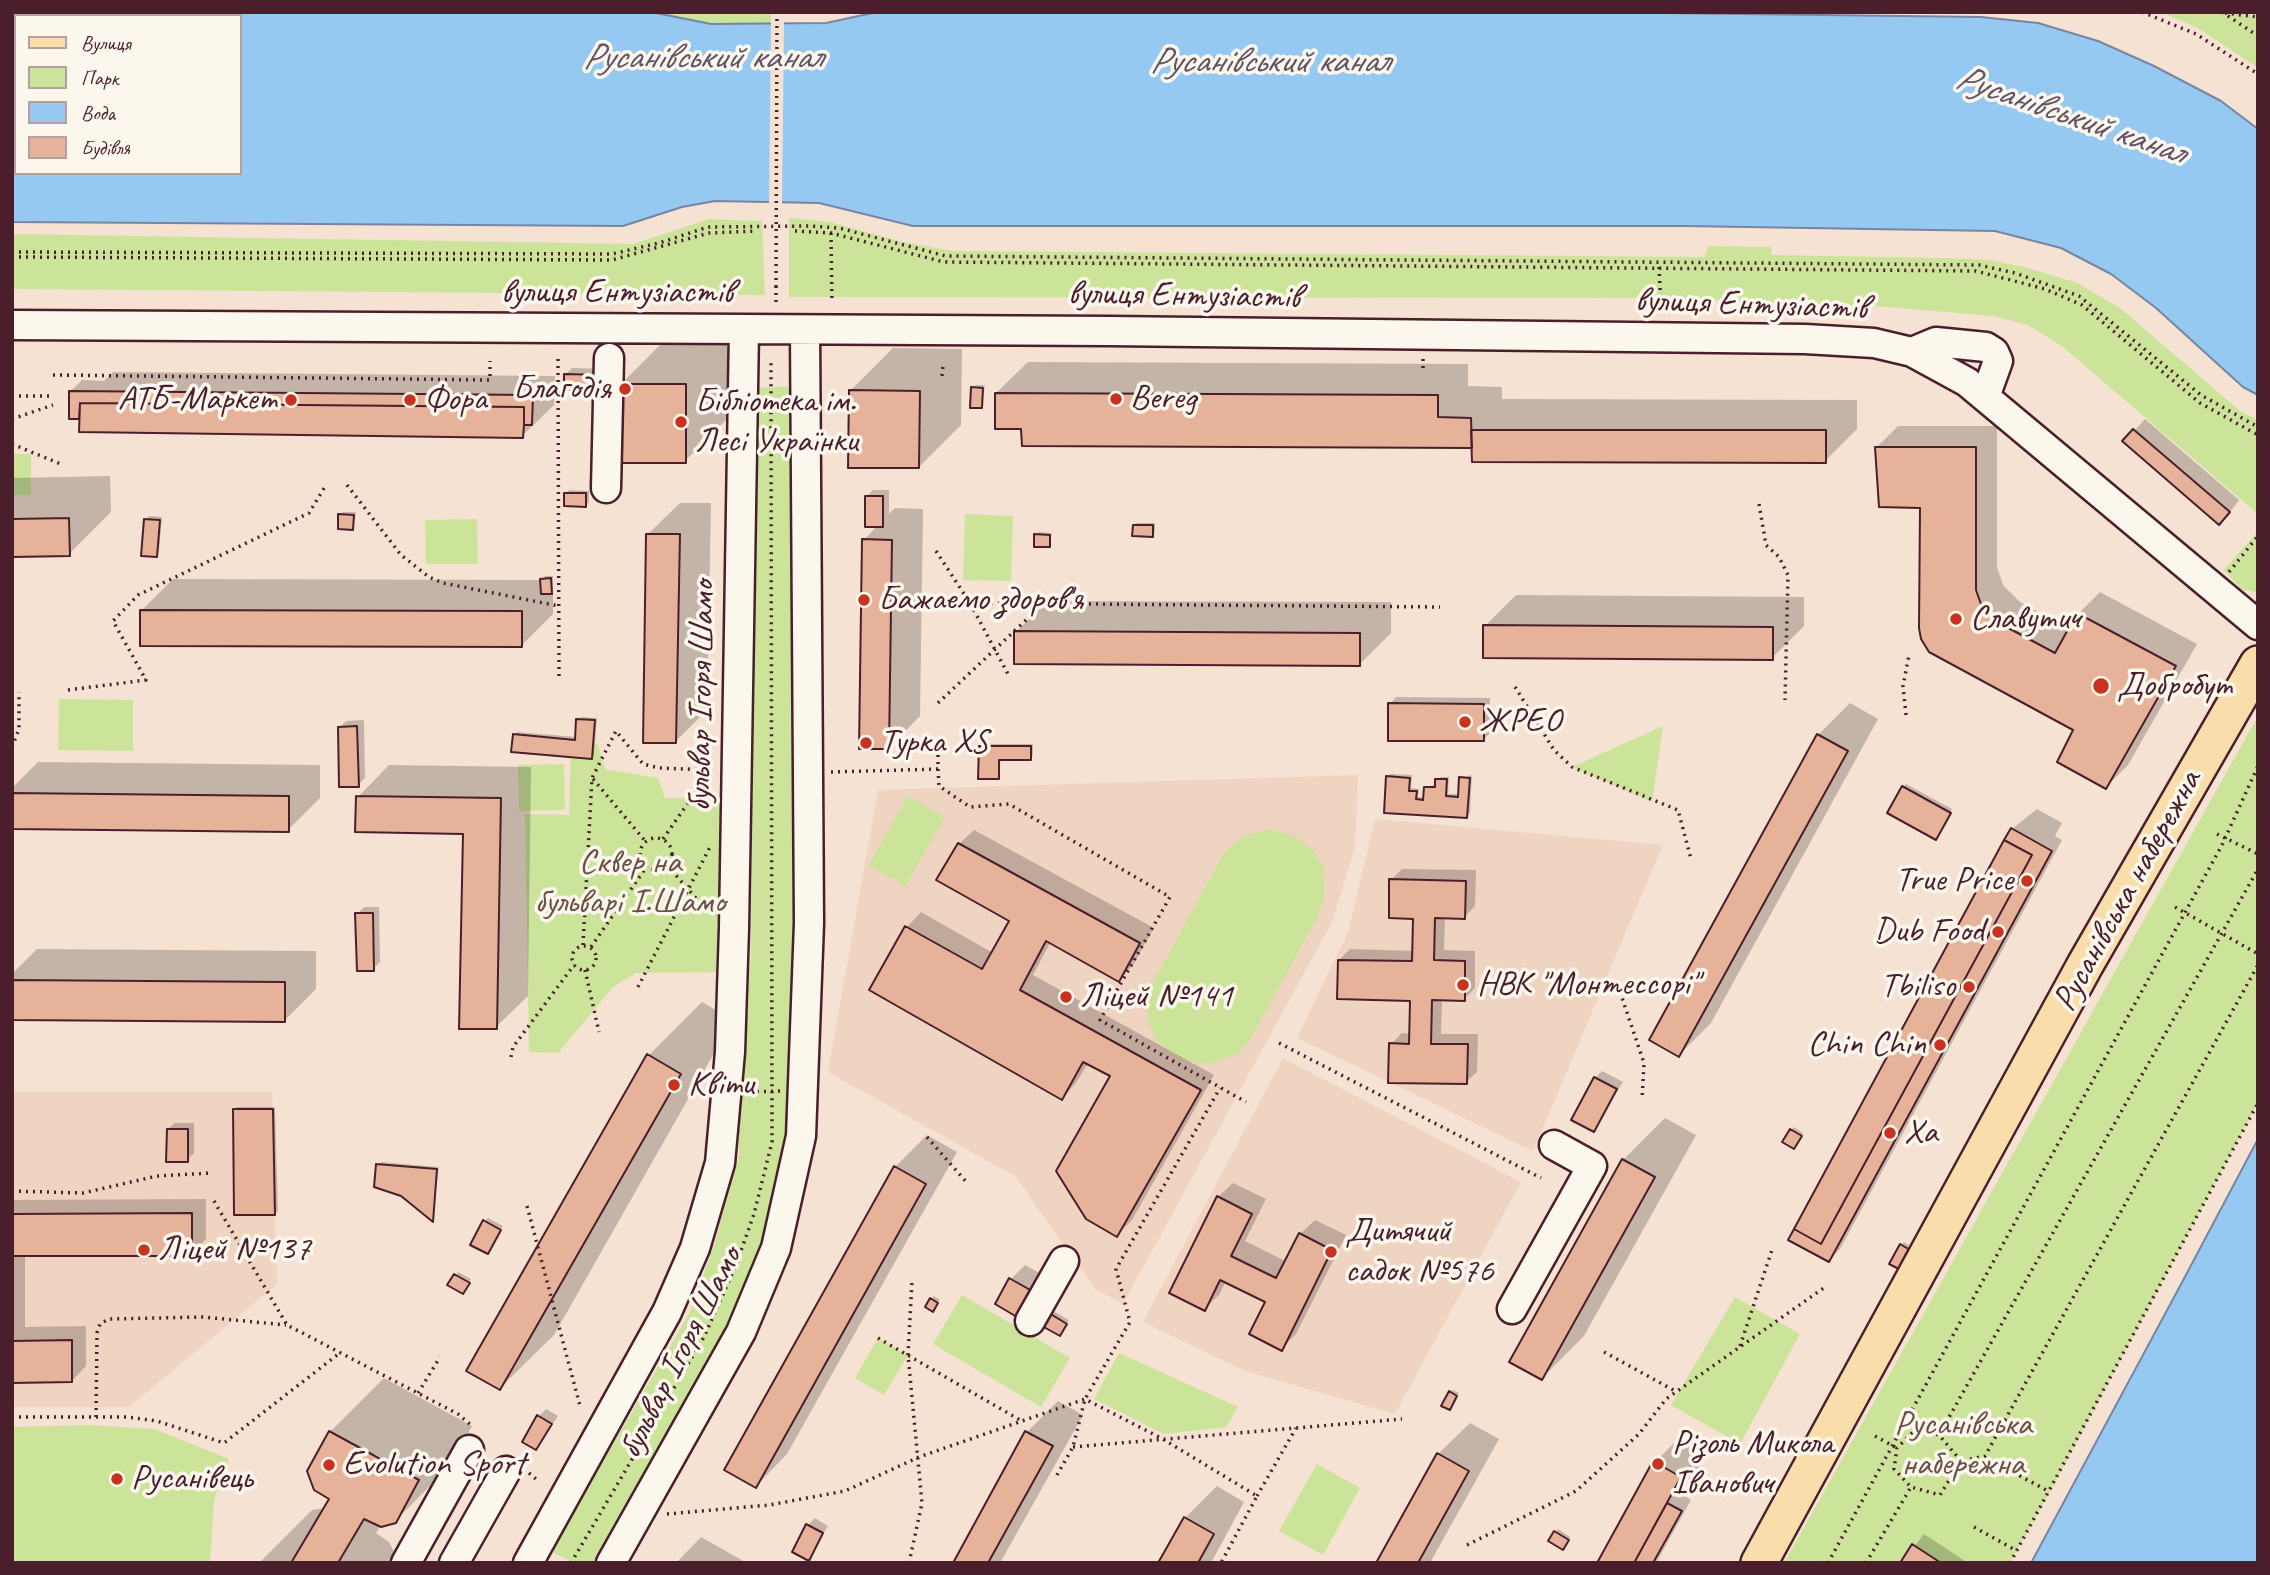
<!DOCTYPE html>
<html>
<head>
<meta charset="utf-8">
<style>
	body { margin:0 }
	#map { position:relative; width:2270px; height:1575px; overflow:hidden; background:#f5e2d3; font-family:Caveat,sans-serif }
	canvas { display:block }
	.frame { position:absolute; inset:0; border:14px solid #4a1f2b; pointer-events:none }
	.legend { position:absolute; left:14px; top:14px; width:228px; height:161px; box-sizing:border-box; background:#fbf7ec; border:2px solid #b4a19f; margin:0; padding:9px 12px; list-style:none; font-size:21px; color:#4a1f2b }
	.legend li { display:flex; align-items:center; gap:14px; height:35px }
	.legend b { width:35px; border:2px solid #b4a19f }
</style>
</head>
<body>
<div id="map">
<canvas width="2270" height="1575"></canvas>
<div class="frame"></div>
<ul class="legend">
<li><b style="height:9px;background:#f9deab"></b>Вулиця</li>
<li><b style="height:19px;background:#cce49a"></b>Парк</li>
<li><b style="height:19px;background:#95c9f2"></b>Вода</li>
<li><b style="height:19px;background:#e6b299"></b>Будівля</li>
</ul>
</div>
<script>
const ctx = document.querySelector('canvas').getContext('2d');
ctx.lineJoin = 'round';
function paint(path, color) {
  ctx.fillStyle = color;
  ctx.fill(path, 'evenodd');
}
function shape(rows) {
  const path = new Path2D();
  for (const r of rows) {
    if (r.length === 3) {
      path.moveTo(r[0] + r[2], r[1]);
      path.arc(r[0], r[1], r[2], 0, 2 * Math.PI);
      continue;
    }
    path.moveTo(r[0], r[1]);
    for (let i = 2; i < r.length; i += 2) path.lineTo(r[i], r[i + 1]);
  }
  return path;
}
function trace(path, color, width, dash) {
  ctx.strokeStyle = color;
  ctx.lineWidth = width;
  ctx.lineCap = dash ? 'butt' : 'round';
  ctx.setLineDash(dash || []);
  ctx.stroke(path);
}
function drawText(font, color, halo, rows, align = 'center') {
  ctx.font = font + ' Caveat,sans-serif';
  ctx.lineWidth = 7;
  ctx.setLineDash([]);
  ctx.textBaseline = 'middle';
  ctx.strokeStyle = halo;
  ctx.fillStyle = color;
  for (const [text, x, y, turn = 0] of rows) {
    ctx.save();
    ctx.translate(x, y);
    ctx.rotate((+turn || 0) * Math.PI / 180);
    ctx.textAlign = isNaN(turn) ? turn : align;
    if (halo) ctx.strokeText(text, 0, 0);
    ctx.fillText(text, 0, 0);
    ctx.restore();
  }
}
const built = shape([
	[1358,775,1355,847,1332,922,1123,1304,1095,1289,1015,1176,828,1072,878,790],
	[1375,819,1663,845,1533,1151,1297,1038,1348,932],
	[1283,1058,1521,1182,1395,1414,1245,1371,1143,1322],
	[12,1092,272,1092,277,1284,129,1407,12,1407]
]);
const green = shape([
	[651,12,771,12,771,19,770,24,708,24],
	[2160,12,2258,12,2258,68,2198,28],
	[789,218,830,222,899,241,952,251,1705,257,1708,246,1771,247,1772,255,1944,258,1990,260,2024,267,2078,283,2121,309,2240,411,2258,420,2258,514,2063,347,2028,325,1993,316,1887,307,1656,298,789,297],
	[709,219,762,221,765,295,12,289,12,234,633,244],
	[797,386,796,1048,790,1136,766,1243,731,1328,598,1563,574,1563,551,1551,690,1312,715,1242,739,1156,739,1036,751,958,754,388],
	[12,454,31,454,31,495,12,495],
	[965,514,1013,516,1011,581,963,580],
	[477,519,478,564,426,564,425,520],
	[2258,531,2258,591,2255,592,2241,589,2224,570],
	[59,699,133,700,133,751,58,750],
	[2258,716,2258,1103,2050,1492,2010,1563,1784,1563],
	[1663,726,1652,802,1572,767],
	[571,744,598,744,605,769,658,778,665,798,723,798,723,972,636,973,613,987,558,1053,529,1052,525,814,569,815],
	[564,764,565,810,519,811,518,765],
	[908,796,945,817,905,886,869,865],
	[1266,829,1293,835,1313,850,1324,869,1325,893,1318,916,1251,1038,1239,1052,1220,1061,1199,1064,1176,1056,1156,1040,1148,1022,1147,1003,1152,984,1224,853,1242,837],
	[962,1295,1070,1358,1041,1407,933,1344],
	[1735,1297,1800,1334,1740,1444,1671,1405],
	[878,1338,908,1355,884,1395,855,1378],
	[1119,1353,1238,1407,1226,1427,1164,1434,1094,1399],
	[89,1425,154,1429,229,1459,214,1500,210,1563,12,1563,12,1427],
	[1317,1464,1360,1488,1323,1555,1279,1531]
]);
const water = shape([
	[12,12,651,12,711,24,826,23,877,12,1583,12,1981,17,2038,23,2098,41,2154,66,2221,101,2258,129,2258,395,2243,387,2156,308,2111,274,2061,248,1995,231,1684,226,913,226,819,203,715,201,682,207,623,226,12,222,12,12],
	[16,16,240,16,240,173,16,173,16,16],
	[2258,1139,2258,1563,2031,1563,2179,1288,2258,1139]
]);
const pier = shape([
	[771,20,784,20,782,205,769,205]
]);
const shadow = shape([
	[663,342,727,342,727,419,685,461,621,384],
	[893,348,962,349,961,425,919,467,851,390],
	[1028,362,1468,364,1468,386,1502,387,1502,399,1857,400,1857,429,1825,461,1023,428,996,393],
	[572,368,610,369,609,382,565,375],
	[113,372,555,376,554,405,522,436,71,417,71,391,82,380,104,381],
	[976,385,985,385,982,406,973,388],
	[2145,419,2239,500,2230,512,2125,441],
	[1898,426,1997,426,1997,567,2003,585,2020,602,2070,629,2078,614,2100,592,2197,644,2128,765,2106,787,2075,730,1931,651,1922,506,1876,448],
	[110,476,111,512,69,554,12,555,12,478],
	[569,490,589,491,589,502,586,505,566,493],
	[873,490,889,490,889,514,895,508,923,509,920,716,889,748,864,540,878,525,866,497],
	[680,503,711,503,707,710,676,741,648,534],
	[343,512,356,512,353,528,340,515],
	[149,516,162,517,159,552,156,555,146,519],
	[1137,523,1155,523,1155,532,1152,535,1134,526],
	[1039,532,1052,533,1049,545,1036,535],
	[545,576,553,576,553,614,521,646,142,610,173,579,541,580],
	[1516,595,1804,597,1804,626,1772,658,1485,626],
	[1047,601,1391,602,1391,633,1360,664,1016,632],
	[1396,697,1490,698,1490,733,1483,740,1390,704],
	[1850,703,1878,719,1711,1023,1679,1055,1651,1039,1818,735],
	[581,717,597,718,594,755,591,758,515,735,517,732,577,737],
	[364,720,365,778,358,785,339,728,346,721],
	[984,744,1033,744,1033,755,1030,758,1001,758,998,778,981,747],
	[38,762,320,765,320,798,288,830,12,827,12,788],
	[389,765,531,767,528,996,496,1027,464,832,358,797],
	[1390,774,1412,775,1411,788,1419,789,1418,797,1425,797,1425,787,1437,785,1440,777,1449,777,1448,794,1460,794,1461,778,1472,775,1470,813,1467,816,1385,812,1387,777],
	[1906,784,1952,809,1938,835,1903,787],
	[2037,809,2062,823,2055,836,2062,840,1840,1249,1829,1260,2012,829],
	[974,830,1154,928,1133,965,1119,980,1051,941,1033,975,1214,1075,1132,1220,1117,1235,1112,1076,1088,1063,1076,1083,1062,1098,872,990,907,927,921,912,993,953,1012,920,959,844],
	[1402,869,1476,870,1475,906,1464,917,1445,917,1444,950,1475,951,1475,988,1464,999,1442,999,1441,1034,1478,1034,1477,1072,1466,1082,1391,1044,1402,1033,1411,1034,1411,999,1339,960,1350,949,1414,951,1414,917,1391,880],
	[364,907,379,907,380,962,373,969,357,914],
	[37,949,316,951,316,989,285,1020,12,1018,12,974],
	[702,1002,733,1020,554,1335,500,1388,648,1056],
	[1602,1071,1623,1082,1594,1130,1595,1078],
	[237,1107,275,1107,278,1211,275,1214,234,1110],
	[1665,1118,1696,1135,1584,1336,1542,1378,1511,1361,1623,1160],
	[175,1123,194,1123,194,1153,187,1160,168,1129],
	[1794,1127,1803,1133,1797,1144,1791,1130],
	[927,1135,957,1152,787,1454,756,1486,895,1167],
	[381,1162,439,1167,432,1219,378,1165],
	[1233,1183,1266,1199,1245,1241,1287,1262,1300,1234,1315,1220,1346,1235,1296,1334,1281,1349,1267,1301,1226,1281,1219,1295,1204,1309,1218,1197],
	[206,1199,206,1239,192,1254,25,1254,25,1327,86,1326,86,1366,72,1381,12,1381,12,1200],
	[488,1218,503,1226,490,1249,485,1221],
	[1904,1242,1911,1247,1901,1264,1901,1245],
	[1025,1265,1045,1276,1031,1300,1011,1279],
	[458,1272,471,1279,466,1289,450,1285],
	[934,1296,940,1300,935,1306,931,1299],
	[1053,1311,1069,1320,1062,1331,1050,1314],
	[384,1378,472,1426,449,1467,395,1521,380,1526,376,1533,389,1542,396,1556,392,1563,259,1563,312,1510,325,1508,331,1499,330,1432],
	[375,1454,417,1477,416,1480,375,1458],
	[1453,1390,1459,1393,1452,1405,1450,1392],
	[1058,1401,1083,1415,1000,1563,955,1563,1027,1432],
	[546,1409,558,1416,536,1448,539,1416],
	[1470,1423,1499,1439,1430,1563,1378,1563,1438,1454],
	[1686,1431,1711,1445,1683,1495,1691,1500,1656,1563,1599,1563,1655,1462],
	[1217,1486,1244,1502,1211,1563,1160,1563,1185,1518],
	[815,1518,828,1526,808,1558,808,1525],
	[1558,1529,1570,1537,1565,1545,1555,1532],
	[1924,1534,1968,1563,1902,1563],
	[701,1537,747,1563,676,1563]
]);
const building = shape([
	[564,374,603,375,603,390,564,390,564,374],
	[619,384,686,384,686,463,619,463,619,384],
	[971,387,983,388,982,408,970,408,971,387],
	[849,390,920,391,919,468,848,468,849,390],
	[69,391,533,395,532,425,524,425,524,407,80,403,79,419,69,419,69,391],
	[995,393,1438,395,1438,417,1471,418,1472,448,1022,446,1021,429,995,429,995,393],
	[80,403,524,407,524,425,523,438,79,432,80,403],
	[2133,429,2230,512,2219,525,2122,441,2133,429],
	[1471,430,1826,430,1826,463,1472,462,1471,430],
	[1875,447,1976,447,1976,590,1982,607,1999,623,2055,653,2077,613,2176,666,2106,789,2057,762,2073,730,1929,652,1921,639,1919,628,1920,508,1879,507,1875,447],
	[564,493,586,493,586,507,564,506,564,493],
	[865,496,883,496,883,527,865,527,865,496],
	[338,514,354,515,353,530,338,529,338,514],
	[69,518,70,556,12,557,12,519,69,518],
	[144,519,160,520,157,557,141,556,144,519],
	[1133,525,1153,525,1153,537,1132,536,1133,525],
	[646,534,680,534,676,743,643,743,646,534],
	[1034,534,1050,535,1050,547,1034,547,1034,534],
	[862,539,892,540,889,749,859,749,862,539],
	[551,578,552,594,541,594,540,579,551,578],
	[140,610,522,611,522,647,140,646,140,610],
	[1483,625,1773,627,1773,660,1483,658,1483,625],
	[1014,631,1360,633,1360,666,1014,664,1014,631],
	[1388,703,1484,704,1484,741,1388,741,1388,703],
	[576,719,595,720,592,759,511,752,513,734,575,740,576,719],
	[357,726,359,787,339,787,338,727,357,726],
	[1817,734,1848,751,1679,1057,1649,1040,1817,734],
	[979,746,1031,746,1031,760,999,760,999,779,978,779,979,746],
	[1386,776,1410,778,1409,791,1417,791,1416,799,1423,800,1424,787,1435,787,1435,779,1447,779,1446,796,1458,797,1459,777,1470,778,1467,818,1384,813,1386,776],
	[1902,786,1951,813,1936,840,1887,813,1902,786],
	[12,793,289,796,289,832,12,829,12,793],
	[356,796,501,798,497,1029,459,1029,463,834,355,832,356,796],
	[2011,828,2052,851,1829,1262,1788,1240,1794,1229,1821,1244,2032,855,2004,840,2011,828],
	[2004,840,2032,855,1821,1244,1794,1229,2004,840],
	[958,843,1140,943,1119,982,1046,941,1020,990,1201,1090,1117,1237,1086,1219,1056,1171,1110,1076,1083,1062,1062,1100,869,990,905,926,982,969,1009,921,936,880,958,843],
	[1389,879,1466,881,1465,919,1435,918,1434,960,1465,961,1465,1001,1432,1000,1431,1044,1468,1044,1467,1084,1388,1083,1389,1043,1409,1044,1410,1001,1337,999,1338,960,1412,961,1413,919,1389,918,1389,879],
	[355,913,373,913,374,971,357,971,355,913],
	[12,980,285,982,285,1022,12,1020,12,980],
	[647,1054,681,1074,500,1390,466,1371,647,1054],
	[1594,1077,1617,1089,1594,1132,1571,1120,1594,1077],
	[233,1109,273,1109,275,1215,234,1215,233,1109],
	[167,1129,188,1129,188,1162,166,1162,167,1129],
	[1790,1129,1802,1136,1794,1149,1782,1142,1790,1129],
	[1622,1159,1655,1177,1542,1380,1509,1362,1622,1159],
	[376,1164,437,1169,433,1222,401,1196,374,1187,376,1164],
	[894,1166,926,1184,756,1488,724,1470,894,1166],
	[1217,1196,1252,1214,1231,1256,1276,1278,1299,1233,1332,1250,1282,1351,1249,1334,1265,1302,1220,1280,1205,1311,1169,1293,1217,1196],
	[192,1213,192,1256,12,1256,12,1214,192,1213],
	[483,1220,501,1230,488,1254,470,1245,483,1220],
	[1900,1244,1910,1250,1899,1269,1889,1264,1900,1244],
	[454,1274,470,1283,463,1294,447,1285,454,1274],
	[1009,1278,1032,1291,1017,1317,995,1304,1009,1278],
	[930,1298,938,1303,933,1312,925,1307,930,1298],
	[1049,1313,1067,1324,1060,1336,1042,1326,1049,1313],
	[72,1340,72,1382,12,1383,12,1341,72,1340],
	[1449,1391,1457,1396,1450,1410,1441,1406,1449,1391],
	[537,1415,552,1424,536,1450,522,1442,537,1415],
	[329,1431,419,1480,396,1523,381,1527,364,1519,338,1563,291,1563,329,1499,314,1490,307,1471,329,1431],
	[1025,1431,1053,1446,988,1563,953,1563,1025,1431],
	[1437,1453,1469,1471,1418,1563,1376,1563,1437,1453],
	[1653,1461,1681,1477,1634,1563,1597,1563,1653,1461],
	[1667,1503,1682,1511,1653,1563,1634,1563,1667,1503],
	[1184,1517,1214,1534,1198,1563,1158,1563,1184,1517],
	[806,1524,823,1533,809,1561,792,1552,806,1524],
	[1554,1531,1569,1540,1563,1550,1548,1541,1554,1531],
	[1912,1544,1941,1563,1900,1563,1912,1544]
]);
const path = shape([
	[2142,12,2196,34,2258,74],
	[2222,12,2258,36],
	[2225,13,2258,17],
	[795,231,831,233,944,262,1976,271,2045,289,2082,305,2200,403,2258,435],
	[831,233,832,303],
	[12,252,612,254,659,243,708,227,810,226,839,228,946,256,1979,265,2015,273,2079,296,2201,395,2258,427],
	[12,257,612,260,709,233,757,231],
	[1659,267,1661,306],
	[776,302,776,287],
	[558,359,559,676],
	[1423,359,1423,371],
	[53,375,490,380,490,361],
	[942,376,943,366],
	[12,396,53,396],
	[12,419,53,405],
	[12,444,63,465],
	[347,485,401,555,429,577,443,583,559,606],
	[1759,504,1766,545,1779,557,1788,575,1785,700],
	[936,551,970,603,1008,674],
	[2229,572,2258,536],
	[970,603,1440,607],
	[1515,687,1554,750,1572,767,1678,810,1691,859],
	[68,690,146,680,113,621,138,595,309,513,326,485],
	[938,703,1042,605],
	[1906,715,1903,686,1909,655],
	[12,747,19,729,19,692],
	[938,769,939,786,970,807,1009,804,1170,897,1100,1020,1246,1102],
	[831,772,938,769,938,736],
	[593,779,646,842],
	[2217,834,2258,854],
	[656,854,16],
	[663,839,711,770],
	[667,865,708,912],
	[12,868,14,868],
	[2175,907,2258,954],
	[583,945,592,778,616,731,643,764,659,768,711,770],
	[584,958,12],
	[591,947,647,866],
	[585,970,599,1032],
	[638,987,710,847],
	[1620,992,1644,1063,1642,1100],
	[1279,1043,1541,1178],
	[511,1057,513,1047,574,965],
	[750,1092,781,1091],
	[927,1137,968,1184],
	[12,1191,83,1193,157,1176,212,1173],
	[214,1201,287,1325,458,1414,472,1426],
	[527,1206,580,1406],
	[878,1338,1020,1420],
	[1740,1346,1772,1250],
	[1604,1352,1677,1392],
	[418,1393,440,1357],
	[12,1417,127,1417,157,1421,224,1443,341,1352],
	[96,1417,97,1333,100,1324,109,1319,203,1317,286,1325],
	[1939,1435,2258,869],
	[1875,1436,1895,1447],
	[1073,1447,1402,1419],
	[1961,1461,1939,1435,1916,1429,1897,1448,1894,1469,1911,1487,1940,1495,1961,1461,1985,1456,2258,965],
	[2007,1469,2050,1492],
	[529,1473,536,1479],
	[1057,1475,1073,1447,1085,1399,1130,1322,1116,1269,1220,1088],
	[1257,1496,1296,1428],
	[667,1514,769,1505,845,1491,919,1457,1085,1399,1161,1438,1257,1496,1221,1563],
	[1974,1527,2017,1551],
	[1467,1545,1576,1491,1639,1434,1666,1399,1825,1287],
	[1807,1562,1808,1563],
	[571,1563,704,1337,736,1265,754,1214,772,1142,771,363],
	[909,1563,922,1503,908,1355,912,1281],
	[1828,1563,2222,845,2258,766],
	[1866,1563,1911,1487],
	[2010,1563,2258,1103]
]);
const minor = shape([
	[12,325,1109,331,1805,339,1874,343,1912,352,1967,382,2258,625],
	[1912,352,1936,342,1986,347,1994,352,1998,361,1985,397],
	[606,488,609,358],
	[1512,1309,1592,1166,1554,1145],
	[1030,1321,1064,1261],
	[406,1563,469,1450],
	[454,1563,506,1471],
	[528,1563,667,1312,695,1248,720,1163,730,1052,734,928,744,330],
	[611,1563,741,1332,776,1248,801,1136,809,923,805,330]
]);
const major = shape([
	[1759,1563,2085,965,2258,664]
]);
const pathBridge = shape([
	[776,287,777,12]
]);
const markers = [
	[625,389,7,"#c8321e"],
	[1116,399,7,"#c8321e"],
	[291,400,7,"#c8321e"],
	[410,400,7,"#c8321e"],
	[681,422,7,"#c8321e"],
	[864,600,7,"#c8321e"],
	[1956,619,7,"#c8321e"],
	[2101,686,9,"#c8321e"],
	[1465,722,7,"#c8321e"],
	[866,743,7,"#c8321e"],
	[2027,881,7,"#c8321e"],
	[1998,932,7,"#c8321e"],
	[1463,985,7,"#c8321e"],
	[1969,987,7,"#c8321e"],
	[1066,997,7,"#c8321e"],
	[1940,1045,7,"#c8321e"],
	[674,1085,7,"#c8321e"],
	[1890,1133,7,"#c8321e"],
	[144,1250,7,"#c8321e"],
	[1331,1252,7,"#c8321e"],
	[1658,1464,7,"#c8321e"],
	[329,1465,7,"#c8321e"],
	[117,1479,7,"#c8321e"]
];
const streetNames = [
	["вулиця Ентузіастів",617,293],
	["вулиця Ентузіастів",1184,296,1],
	["вулиця Ентузіастів",1751,305,2],
	["бульвар Ігоря Шамо",702,696,-89],
	["Русанівська набережна",2128,891,-61],
	["бульвар Ігоря Шамо",681,1353,-63]
];
const poiNames = [
	["Благодія",611,389,"right"],
	["Bereg",1130,399],
	["АТБ-Маркет",277,400,"right"],
	["Фора",424,400],
	["Бібліотека ім.",695,402],
	["Лесі Українки",695,442],
	["Бажаемо здоров'я",878,600],
	["Славутич",1970,619],
	["Добробут",2117,686],
	["ЖРЕО",1479,722],
	["Турка XS",880,743],
	["True Price",2013,881,"right"],
	["Dub Food",1984,932,"right"],
	["НВК \"Монтессорі\"",1477,985],
	["Tbiliso",1955,987,"right"],
	["Ліцей №141",1080,997],
	["Chin Chin",1926,1045,"right"],
	["Квіти",688,1085],
	["Ха",1904,1133],
	["Дитячий",1345,1232],
	["садок №576",1345,1272],
	["Ліцей №137",158,1250],
	["Різоль Микола",1672,1444],
	["Іванович",1672,1484],
	["Evolution Sport",343,1465],
	["Русанівець",131,1479]
];
const parkNames = [
	["Сквер на",630,863],
	["бульварі І.Шамо",630,903],
	["Русанівська",1963,1425],
	["набережна",1963,1465]
];
const waterNames = [
	["Русанівський канал",702,58],
	["Русанівський канал",1269,62],
	["Русанівський канал",2070,116,19]
];
paint(built, '#f0d4c2');
paint(green, '#cce49a');
paint(water, '#95c9f2');
trace(water, '#7785a2', 2);
paint(pier, '#f5e2d3');
paint(shadow, '#0003');
paint(building, '#e6b299');
trace(building, '#4a1f2b', 2);
trace(minor, '#4a1f2b', 33);
trace(major, '#4a1f2b', 40);
trace(path, '#4a1f2b', 3.5, [2, 5]);
trace(minor, '#fbf7ec', 28);
trace(major, '#f9deab', 35);
trace(pathBridge, '#4a1f2b', 3.5, [2, 5]);
for (const [x, y, r, color] of markers) {
  const dot = new Path2D();
  dot.arc(x, y, r, 0, 2 * Math.PI);
  ctx.fillStyle = color;
  ctx.fill(dot);
  trace(dot, '#fbf7ec', 2.5);
}
drawText('35px', '#4a1f2b', '#fbf7ec', streetNames);
drawText('35px', '#4a1f2b', '#fbf7ec', poiNames, 'left');
drawText('35px', '#6a5047', '#fbf7ec', parkNames);
drawText('italic 37px', '#605267', '#fbf7ec', waterNames);
</script>
</body>
</html>
